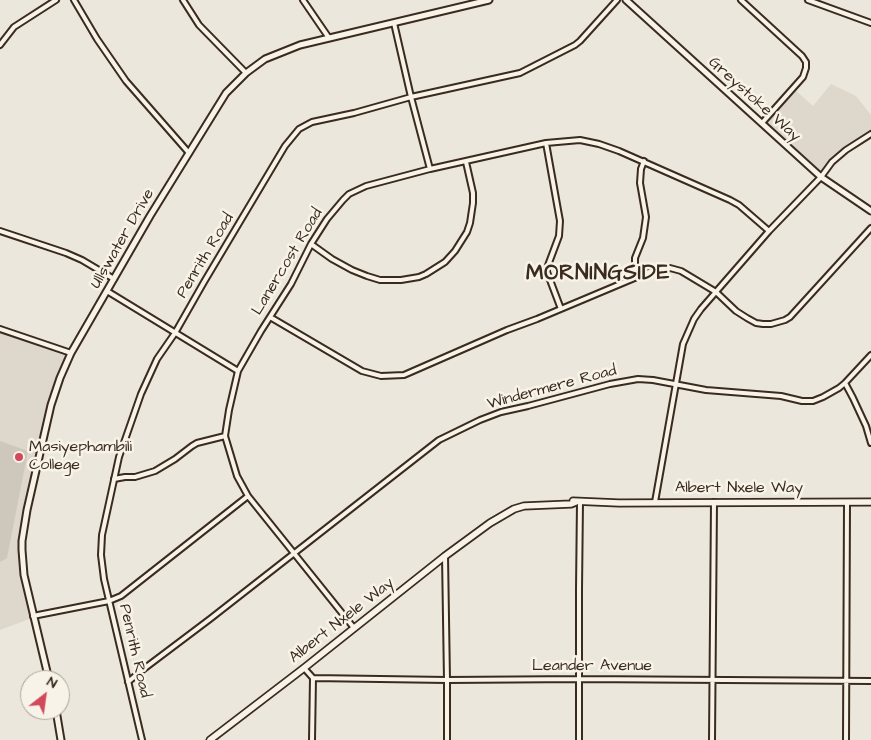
<!DOCTYPE html>
<html>
<head>
<meta charset="utf-8">
<style>
	body { margin:0 }
	#map { position:relative; width:871px; height:740px; overflow:hidden; background:#ece7dc; font-family:"Architects Daughter",sans-serif }
	canvas { display:block }
	.north { position:absolute; left:20px; top:670px; width:50px; height:50px; box-sizing:border-box; background:#f7f3e8; border:1px solid #aca397; border-radius:50%; rotate:30deg; font-size:14px; font-weight:700; line-height:20px; text-align:center; color:#3b2a1e }
	.north::after { content:''; display:block; margin:auto; width:18px; height:22px; background:#d1495b; clip-path:polygon(50% 0,100% 100%,50% 72%,0 100%) }
</style>
</head>
<body>
<div id="map">
<canvas width="871" height="740"></canvas>
<div class="north">N</div>
</div>
<script>
const ctx = document.querySelector('canvas').getContext('2d');
ctx.lineJoin = 'round';
function paint(path, color) {
  ctx.fillStyle = color;
  ctx.fill(path, 'evenodd');
}
function shape(rows) {
  const path = new Path2D();
  for (const r of rows) {
    path.moveTo(r[0], r[1]);
    for (let i = 2; i < r.length; i += 2) path.lineTo(r[i], r[i + 1]);
  }
  return path;
}
function trace(path, color, width, dash) {
  ctx.strokeStyle = color;
  ctx.lineWidth = width;
  ctx.lineCap = dash ? 'butt' : 'round';
  ctx.setLineDash(dash || []);
  ctx.stroke(path);
}
function drawText(font, color, halo, rows, align = 'center') {
  ctx.font = font + ' "Architects Daughter",sans-serif';
  ctx.lineWidth = 5;
  ctx.setLineDash([]);
  ctx.textBaseline = 'middle';
  ctx.strokeStyle = halo;
  ctx.fillStyle = color;
  for (const [text, x, y, turn = 0] of rows) {
    ctx.save();
    ctx.translate(x, y);
    ctx.rotate((+turn || 0) * Math.PI / 180);
    ctx.textAlign = isNaN(turn) ? turn : align;
    if (halo) ctx.strokeText(text, 0, 0);
    ctx.fillText(text, 0, 0);
    ctx.restore();
  }
}
const built = shape([
	[831,84,856,96,871,115,871,131,844,149,821,173,764,122,794,89,813,106],
	[0,330,69,353,59,377,20,540,20,563,32,618,0,630]
]);
const green = shape([
	[0,441,28,451,7,558,0,562]
]);
const minor = shape([
	[74,0,97,39,126,81,189,153],
	[183,0,199,25,246,73],
	[303,0,329,38],
	[741,0,802,56,806,62,806,68,803,77,762,123],
	[808,0,871,23],
	[394,23,411,97,430,169],
	[0,45,14,27,56,0],
	[546,143,560,221,559,236,547,268,547,272,561,309],
	[0,231,66,253,82,260,114,279],
	[311,244,332,259,352,270,367,276,380,280,401,280,419,277,426,274,445,262,455,251,467,232,470,223,473,203,473,193,466,162],
	[637,277,635,265,635,258,643,238,646,217,640,183,641,169,644,161],
	[107,291,238,371],
	[270,317,362,371,381,376,404,375,507,330,537,319,656,269,670,268,681,271,716,292,736,311,747,318,756,323,763,324,771,324,785,320,790,317,871,228],
	[0,329,71,353],
	[845,383,853,398,866,426,871,443],
	[114,479,125,477,135,477,155,471,175,459,192,446,197,443,225,436],
	[655,502,683,344,694,319,701,309,769,231,821,177,832,162,846,150,871,134],
	[445,556,447,680,447,740],
	[33,616,109,601,121,596,248,496],
	[354,628,248,496,237,476,225,436,229,410,238,371,261,331,291,284,311,244,327,219,343,200,349,194,366,186,430,169,546,143,580,140,599,144,619,151,730,200,739,205,769,231],
	[304,668,313,678,312,740],
	[313,678,447,680,580,679,871,681],
	[128,682,141,671,210,619,439,440,480,420,501,412,528,406,610,384,638,379,653,380,706,390,781,396,802,401,813,401,823,397,839,388,845,383,871,355],
	[142,740,104,579,101,555,102,535,119,457,141,394,157,359,175,333,204,282,285,146,299,129,312,122,354,113,411,97,520,73,575,45,580,41,617,0],
	[579,740,579,589,580,502],
	[712,740,714,502],
	[846,740,847,503]
]);
const tertiary = shape([
	[626,0,821,177,871,211],
	[49,680,24,575,22,550,22,541,27,510,51,405,60,378,71,353,150,216,226,93,246,73,265,59,300,45,489,0],
	[56,710,61,740]
]);
const secondary = shape([
	[573,501,619,503,871,502],
	[210,740,304,668,445,556,490,523,514,509,524,506,571,504,576,502]
]);
const markers = [
	[19,457,5,"#d1495b"]
];
const streetNames = [
	["Greystoke Way",754,100,42],
	["Ullswater Drive",123,239,-60],
	["Penrith Road",206,256,-59],
	["Lanercost Road",288,262,-59],
	["Windermere Road",552,388,-15],
	["Albert Nxele Way",739,489],
	["Albert Nxele Way",342,621,-38],
	["Penrith Road",134,651,77],
	["Leander Avenue",592,667]
];
const poiNames = [
	["Masiyephambili",29,448],
	["College",29,466]
];
const districtNames = [
	["MORNINGSIDE",598,275]
];
paint(built, '#ddd7cc');
paint(green, '#cec8bc');
trace(minor, '#3b2a1e', 8);
trace(tertiary, '#3b2a1e', 9);
trace(secondary, '#3b2a1e', 9);
trace(minor, '#f7f3e8', 4);
trace(tertiary, '#f7f3e8', 5);
trace(secondary, '#f7f3e8', 5.5);
for (const [x, y, r, color] of markers) {
  const dot = new Path2D();
  dot.arc(x, y, r, 0, 2 * Math.PI);
  ctx.fillStyle = color;
  ctx.fill(dot);
  trace(dot, '#f7f3e8', 2);
}
drawText('16px', '#3b2a1e', '#f7f3e8', streetNames);
drawText('16px', '#3b2a1e', '#f7f3e8', poiNames, 'left');
ctx.letterSpacing = '1px';
drawText('bold 21px', '#3b2a1e', '#f7f3e8', districtNames);
ctx.letterSpacing = '0px';
</script>
</body>
</html>
